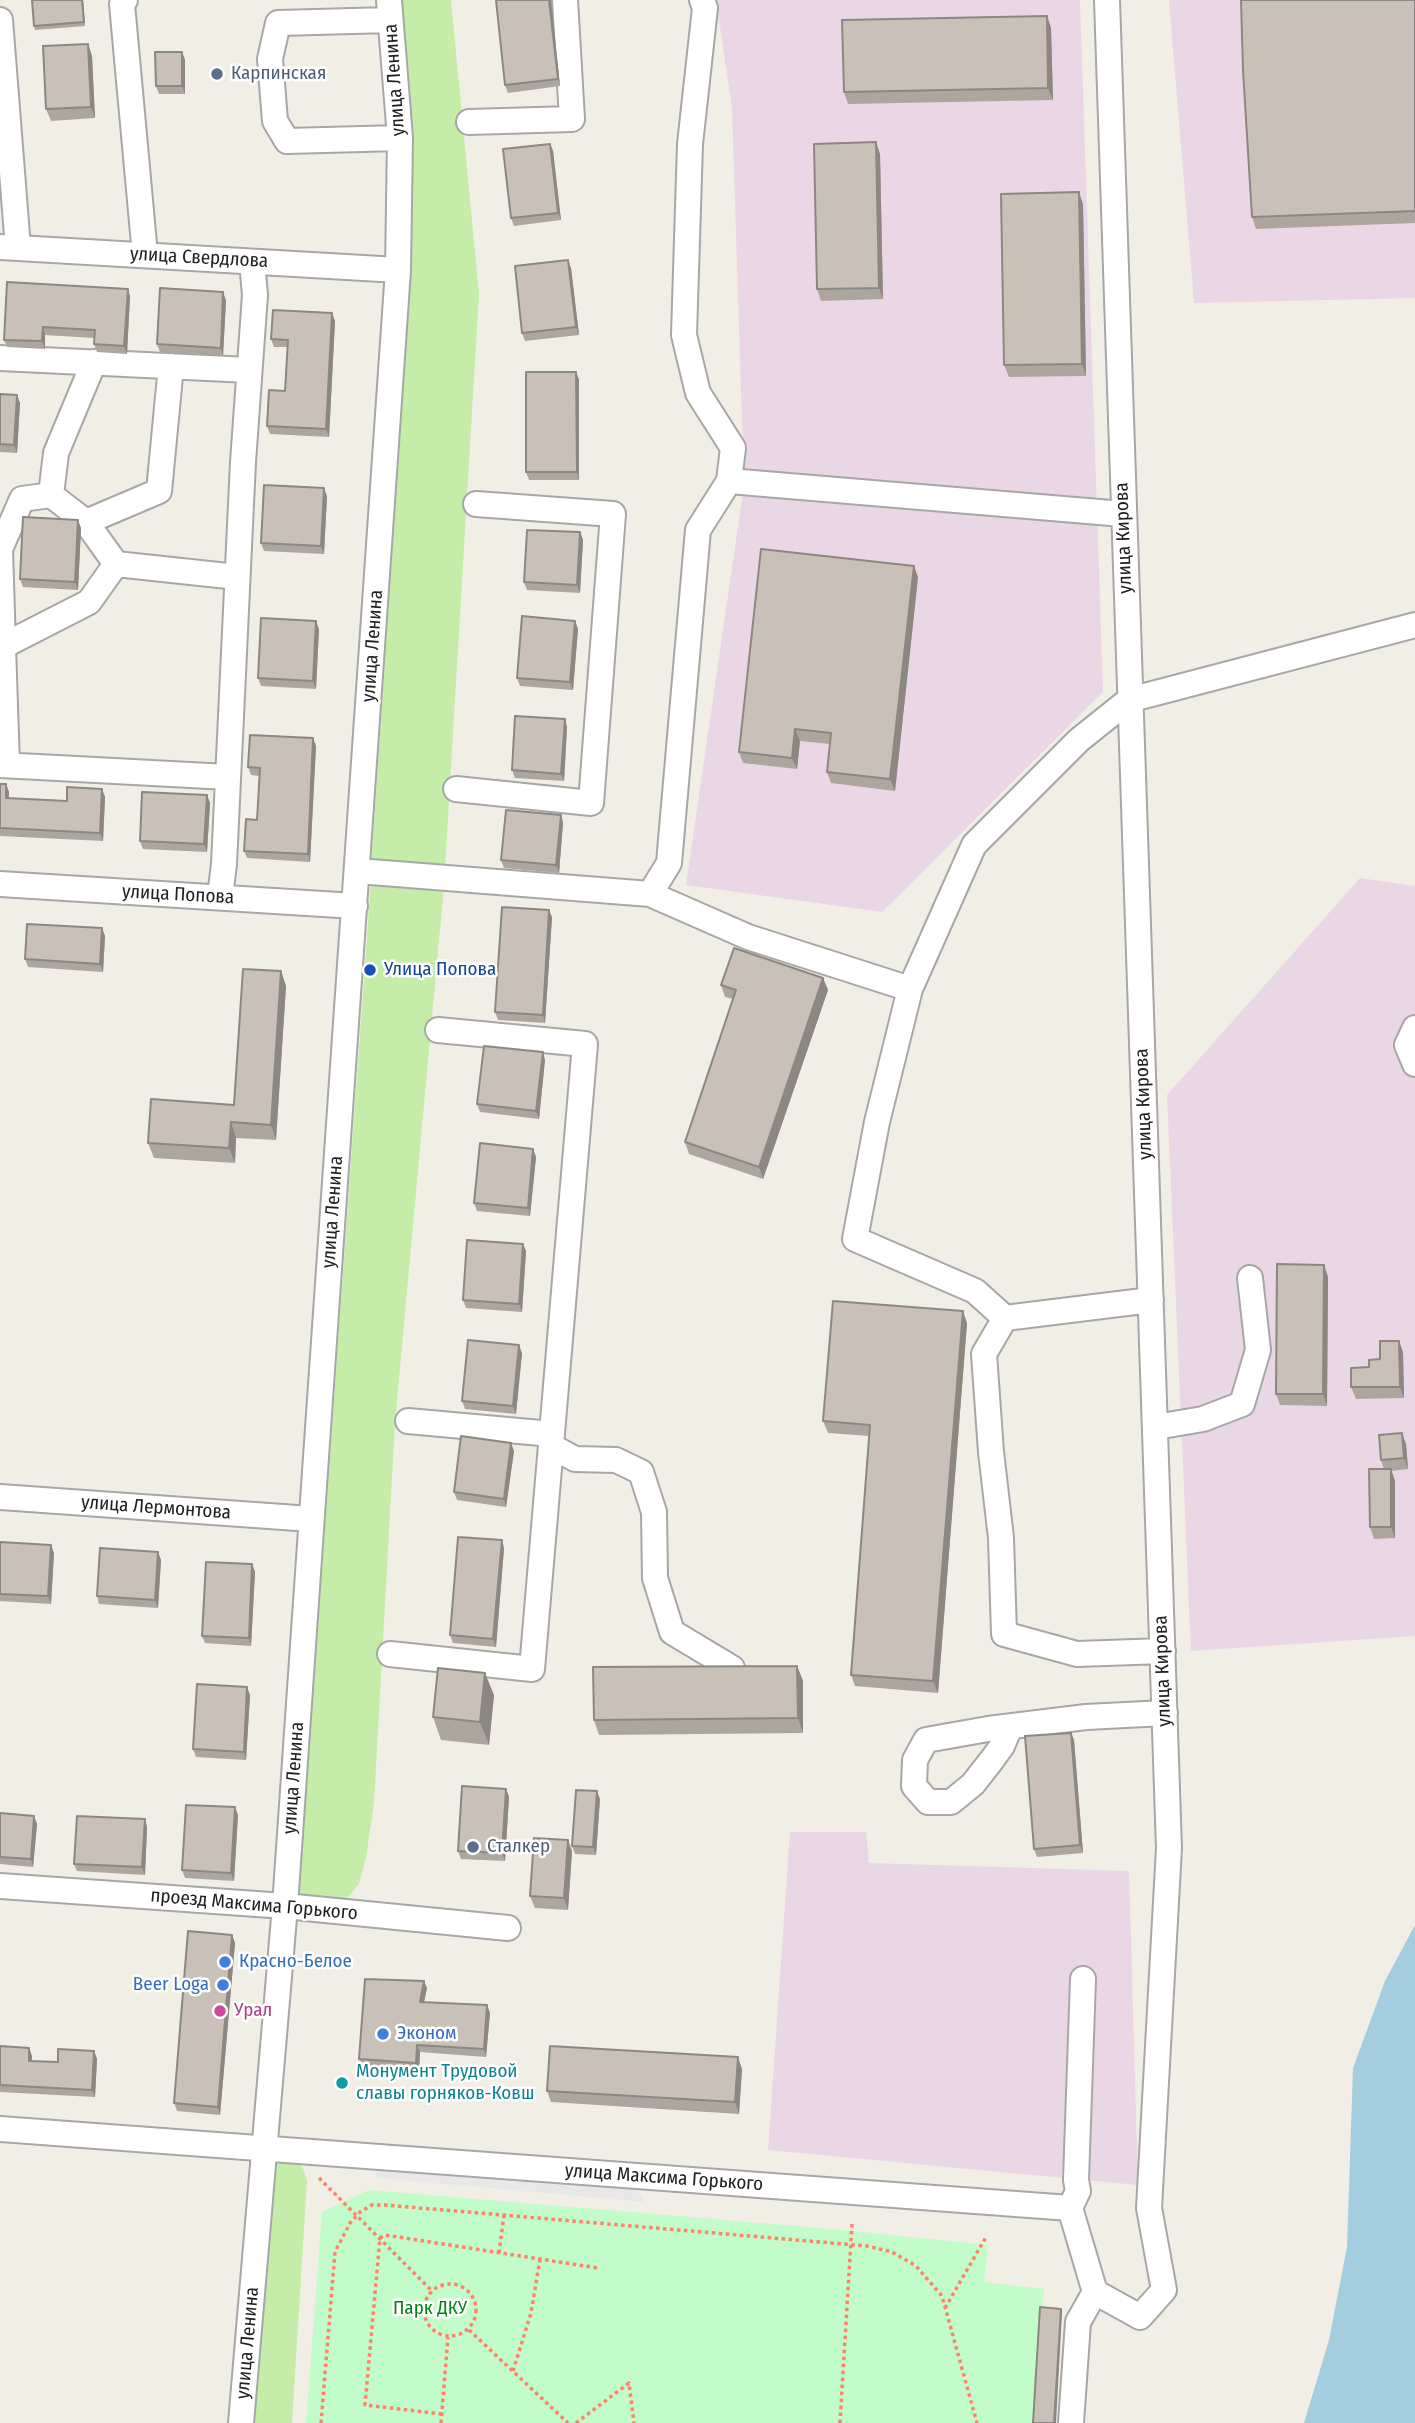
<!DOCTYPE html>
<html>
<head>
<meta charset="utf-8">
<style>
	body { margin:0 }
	canvas { display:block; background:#f1eee5 }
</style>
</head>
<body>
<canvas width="1415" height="2423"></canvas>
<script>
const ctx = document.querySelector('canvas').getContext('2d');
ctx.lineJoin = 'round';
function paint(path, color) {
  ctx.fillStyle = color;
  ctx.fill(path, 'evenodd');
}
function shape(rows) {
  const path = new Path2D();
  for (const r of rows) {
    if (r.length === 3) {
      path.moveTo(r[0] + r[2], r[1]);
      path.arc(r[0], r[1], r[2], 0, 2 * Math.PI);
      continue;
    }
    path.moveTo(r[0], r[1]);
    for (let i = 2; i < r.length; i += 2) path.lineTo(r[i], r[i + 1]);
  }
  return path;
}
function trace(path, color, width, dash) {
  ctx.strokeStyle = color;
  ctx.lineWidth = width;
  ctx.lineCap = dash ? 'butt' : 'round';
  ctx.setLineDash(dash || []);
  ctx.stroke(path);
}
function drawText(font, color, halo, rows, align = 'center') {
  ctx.font = font + ' "Fira Sans Condensed",sans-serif';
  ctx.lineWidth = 5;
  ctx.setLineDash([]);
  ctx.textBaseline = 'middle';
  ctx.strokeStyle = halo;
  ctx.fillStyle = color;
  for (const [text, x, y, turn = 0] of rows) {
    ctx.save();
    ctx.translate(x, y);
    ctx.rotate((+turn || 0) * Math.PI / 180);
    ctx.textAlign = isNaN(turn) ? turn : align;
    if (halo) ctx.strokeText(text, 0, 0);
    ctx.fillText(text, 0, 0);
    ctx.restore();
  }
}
const industrial = shape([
	[716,0,1080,0,1103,692,882,912,686,885,744,485,732,108],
	[1169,0,1415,0,1415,298,1194,303],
	[1360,878,1415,886,1415,1636,1191,1651,1167,1095],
	[790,1832,866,1832,869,1863,1129,1871,1138,2185,768,2150]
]);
const grass = shape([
	[401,0,451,0,479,294,445,869,371,866,411,271,412,147],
	[371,880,444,886,395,1423,374,1803,366,1858,359,1884,345,1901,307,1899,299,1892],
	[293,2161,302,2166,307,2180,292,2423,251,2423,274,2163]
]);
const park = shape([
	[369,2190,843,2230,988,2245,984,2282,1044,2289,1034,2423,306,2423,322,2212]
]);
const parking = shape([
	[368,2159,632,2180,644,2202,378,2178]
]);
const water = shape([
	[1415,1925,1415,2423,1304,2423,1329,2340,1347,2247,1353,2068,1385,1981]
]);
const path = shape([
	[319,2178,432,2291],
	[499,2253,504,2215],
	[450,2310,26],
	[945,2308,986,2237],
	[469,2330,568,2423],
	[513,2371,531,2313,540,2259],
	[442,2414,365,2405,380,2238,385,2235,598,2268],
	[321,2423,335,2252,350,2223,360,2212,372,2205,385,2205,867,2246,892,2252,916,2266,942,2296,977,2423],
	[441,2423,448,2337],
	[576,2423,629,2383,634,2423],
	[840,2423,852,2224]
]);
const minor = shape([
	[125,0,122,4,145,255],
	[702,0,705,8,690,144,684,335,698,393,733,448,729,481],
	[0,20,18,248],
	[390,20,278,23,270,59,275,121,287,141,400,138],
	[469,122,572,119,565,0],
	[0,247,398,270],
	[0,358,249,370],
	[51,495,56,453,94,362],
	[86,522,159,491,171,366],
	[116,564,89,602,3,646,0,549,22,499,51,495,86,522,116,564,237,577],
	[0,647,3,646,7,765],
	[0,765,228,777],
	[456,789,591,803,613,514,476,504],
	[358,871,650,894,748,937,910,989,974,845,1079,740,1129,700,1415,625],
	[0,884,355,906],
	[650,894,669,863,698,530,729,481,1123,514],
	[220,897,224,864,243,462,255,295,252,262],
	[910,989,877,1122,855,1239,975,1291,1005,1318,984,1354,991,1452,1001,1538,1004,1634,1077,1654,1163,1651],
	[1415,1028,1407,1045,1415,1064],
	[1005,1318,1151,1300],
	[408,1421,552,1434],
	[1156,1427,1203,1419,1242,1404,1258,1350,1250,1278],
	[551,1446,575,1459,616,1460,641,1472,654,1512,655,1578,672,1632,732,1668],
	[0,1497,311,1519],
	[390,1654,532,1669,585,1044,438,1030],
	[1010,1727,1002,1746,991,1761,973,1784,951,1802,928,1802,914,1786,915,1760,926,1740,988,1729,1086,1717,1165,1713],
	[0,1886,285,1906,508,1928],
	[0,2129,1070,2208,1095,2292,1140,2317,1164,2290,1149,2208,1169,1848,1107,0],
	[1070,2208,1078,2191,1076,2180,1083,1979],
	[241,2423,285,1906,398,270,400,138,389,0],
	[1071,2423,1078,2322,1095,2292]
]);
const wall = shape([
	[83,0,85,26,35,30,34,26],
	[496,0,551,0,560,86,508,93,505,85],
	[1415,0,1415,223,1256,229,1252,217],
	[1047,16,1051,28,1053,100,848,104,844,92],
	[88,44,92,56,95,118,51,121,46,109],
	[182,52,185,60,185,94,159,94,156,86],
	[550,144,553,151,561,220,514,226,511,218],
	[880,154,883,299,821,301,817,289],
	[1083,204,1086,376,1009,377,1004,365],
	[571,268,579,335,525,341,522,333],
	[130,296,127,354,97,352,94,344,94,338,45,335,45,349,7,347,4,340],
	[226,300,223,356,160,352,157,344],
	[335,321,329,437,270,434,267,426,285,391,287,347,274,347,271,339],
	[576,372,579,380,579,480,529,480,526,472],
	[0,394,20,403,17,453,0,452],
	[327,496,324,554,264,551,261,543],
	[81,528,78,590,23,587,20,579],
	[580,532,583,540,580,593,527,590,524,582],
	[918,577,895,791,831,783,827,772,830,744,800,741,797,769,743,763,739,752],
	[575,621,578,629,573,690,520,686,517,678],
	[319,629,316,689,261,686,258,678],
	[567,727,564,781,515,778,512,770],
	[316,746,310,862,247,858,244,851,257,820,259,776,251,775,248,767],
	[0,784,6,784,9,792,9,798,67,801,102,789,105,797,103,841,0,836],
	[207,795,210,803,207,852,143,849,140,841],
	[561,815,563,823,559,873,504,868,501,860],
	[552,917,545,1023,498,1020,495,1012],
	[102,928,105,936,103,972,28,967,25,959],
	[281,971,286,986,276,1140,236,1138,235,1163,154,1158,148,1143,234,1105],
	[823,978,828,990,763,1179,689,1154,685,1142,733,999,725,997,721,985],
	[545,1060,539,1119,480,1112,477,1104],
	[533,1149,536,1157,530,1216,477,1211,474,1203],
	[523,1244,526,1251,522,1312,466,1308,463,1300],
	[1324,1265,1328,1277,1327,1406,1280,1405,1276,1394],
	[967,1323,938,1693,855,1686,851,1675,869,1436,828,1433,823,1421],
	[1403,1352,1404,1398,1356,1399,1351,1387,1369,1367,1380,1359],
	[522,1353,516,1414,465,1409,462,1401],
	[1406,1444,1408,1469,1391,1471,1395,1481,1395,1538,1374,1539,1370,1527,1384,1469,1381,1460],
	[514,1451,506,1507,457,1500,454,1492],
	[0,1542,54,1553,51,1604,0,1601],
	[504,1548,496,1647,453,1643,450,1635],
	[158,1552,161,1560,158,1608,99,1604,97,1596],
	[252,1564,255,1572,251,1646,205,1643,202,1636],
	[797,1666,803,1681,803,1733,599,1735,594,1720],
	[250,1695,246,1760,196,1757,193,1749],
	[494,1695,489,1745,441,1740,433,1717],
	[1071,1733,1074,1740,1083,1853,1037,1857,1034,1849],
	[506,1789,509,1797,505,1861,461,1859,458,1851],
	[600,1799,596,1855,575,1854,572,1846],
	[0,1813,34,1816,37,1824,33,1867,0,1864],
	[238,1815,234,1881,185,1878,182,1870],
	[145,1819,147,1827,145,1875,77,1871,74,1864],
	[572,1851,568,1910,535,1908,530,1896],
	[232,1935,235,1943,220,2115,177,2111,174,2103],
	[427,1988,424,2003,490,2013,486,2057,420,2052,419,2071,362,2066,359,2059],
	[0,2046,29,2048,32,2056,32,2061,58,2062,94,2051,97,2059,95,2097,0,2092],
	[742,2069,739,2114,551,2102,547,2091]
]);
const shadedWall = shape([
	[82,0,83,0,85,26,84,22],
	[549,0,551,0,560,86,558,79],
	[1047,16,1051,28,1053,100,1048,88],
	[88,44,92,56,95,118,91,107],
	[182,52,185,60,185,94,182,86],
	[876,142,880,154,883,299,879,288],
	[550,144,553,151,561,220,558,213],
	[1079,192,1083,204,1086,376,1082,364],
	[568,260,571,268,579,335,576,327],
	[128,289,130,296,127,354,124,346],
	[223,292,226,300,223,356,221,348],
	[332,313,335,321,329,437,326,429],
	[43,327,45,335,45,349,42,341],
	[576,372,579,380,579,480,577,472],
	[17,395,20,403,17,453,14,445],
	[324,488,327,496,324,554,321,546],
	[78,520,81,528,78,590,75,582],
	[580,532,583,540,580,593,577,585],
	[914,566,918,577,895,791,890,779],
	[316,621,319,629,316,689,313,681],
	[575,621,578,629,573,690,570,682],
	[565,719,567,727,564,781,561,774],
	[795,729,800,741,797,769,792,758],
	[313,738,316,746,310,862,308,854],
	[6,784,9,792,8,806,6,798],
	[102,789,105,797,103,841,100,833],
	[207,795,210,803,207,852,204,844],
	[561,815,563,823,559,873,556,865],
	[549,910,552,917,545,1023,543,1015],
	[102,928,105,936,103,972,100,964],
	[281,971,286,986,276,1140,271,1125],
	[823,978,828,990,763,1179,759,1167],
	[543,1052,545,1060,539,1119,536,1111],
	[231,1122,236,1138,235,1163,229,1148],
	[533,1149,536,1157,530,1216,528,1208],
	[523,1244,526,1251,522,1312,519,1304],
	[1324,1265,1328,1277,1327,1406,1323,1394],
	[963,1311,967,1323,938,1693,933,1681],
	[1399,1341,1403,1352,1404,1398,1400,1387],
	[519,1345,522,1353,516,1414,513,1406],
	[1402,1433,1406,1444,1408,1469,1404,1458],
	[511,1443,514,1451,506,1507,504,1499],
	[1391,1469,1395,1481,1395,1538,1391,1527],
	[502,1540,504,1548,496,1647,493,1639],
	[51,1545,54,1553,51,1604,48,1596],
	[158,1552,161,1560,158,1608,155,1600],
	[252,1564,255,1572,251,1646,249,1638],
	[797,1666,803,1681,803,1733,798,1718],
	[485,1673,494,1695,489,1745,480,1722],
	[247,1687,250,1695,246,1760,244,1752],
	[1071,1733,1074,1740,1083,1853,1080,1845],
	[506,1789,509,1797,505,1861,502,1853],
	[597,1791,600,1799,596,1855,593,1847],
	[235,1807,238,1815,234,1881,231,1873],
	[34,1816,37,1824,33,1867,31,1859],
	[145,1819,147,1827,145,1875,142,1867],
	[568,1840,572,1851,568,1910,564,1898],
	[232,1935,235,1943,220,2115,218,2107],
	[424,1981,427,1988,422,2010,420,2002],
	[487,2005,490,2013,486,2057,484,2049],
	[417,2045,420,2052,419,2071,416,2063],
	[29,2048,32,2056,31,2068,29,2061],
	[94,2051,97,2059,95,2097,92,2090],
	[738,2057,742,2069,739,2114,735,2102],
	[1061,2309,1062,2312,1056,2423,1054,2423]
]);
const building = shape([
	[32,0,82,0,84,22,34,26,32,0],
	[496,0,549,0,558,79,505,85,496,0],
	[1241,0,1415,0,1415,211,1252,217,1243,70,1241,0],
	[1047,16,1048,88,844,92,842,20,1047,16],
	[88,44,91,107,46,109,43,46,88,44],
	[155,52,182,52,182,86,156,86,155,52],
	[876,142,879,288,817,289,814,144,876,142],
	[550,144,558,213,511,218,503,149,550,144],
	[1079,192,1082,364,1004,365,1001,194,1079,192],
	[568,260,576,327,522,333,515,266,568,260],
	[7,282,128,289,124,346,94,344,95,330,43,327,42,341,4,340,7,282],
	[160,288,223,292,221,348,157,344,160,288],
	[273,310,332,313,326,429,267,426,269,390,285,391,288,340,271,339,273,310],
	[526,372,576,372,577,472,526,472,526,372],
	[0,394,17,395,14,445,0,444,0,394],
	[264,485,324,488,321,546,261,543,264,485],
	[23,517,78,520,75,582,20,579,23,517],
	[527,530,580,532,577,585,524,582,527,530],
	[761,549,914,566,890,779,827,772,831,733,795,729,792,758,739,752,761,549],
	[522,616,575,621,570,682,517,678,522,616],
	[261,618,316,621,313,681,258,678,261,618],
	[515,716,565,719,561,774,512,770,515,716],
	[250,735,313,738,308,854,244,851,246,819,257,820,260,768,248,767,250,735],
	[0,784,6,784,6,798,67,801,67,787,102,789,100,833,0,828,0,784],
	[142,792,207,795,204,844,140,841,142,792],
	[506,810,561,815,556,865,501,860,506,810],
	[502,907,549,910,543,1015,495,1012,502,907],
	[27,924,102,928,100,964,25,959,27,924],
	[734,948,823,978,759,1167,685,1142,736,990,721,985,734,948],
	[243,969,281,971,271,1125,231,1122,229,1148,148,1143,151,1099,234,1105,243,969],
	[484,1046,543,1052,536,1111,477,1104,484,1046],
	[480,1143,533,1149,528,1208,474,1203,480,1143],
	[467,1240,523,1244,519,1304,463,1300,467,1240],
	[1277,1264,1324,1265,1323,1394,1276,1394,1277,1264],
	[833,1301,963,1311,933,1681,851,1675,870,1425,823,1421,833,1301],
	[468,1340,519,1345,513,1406,462,1401,468,1340],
	[1380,1341,1399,1341,1400,1387,1351,1387,1351,1368,1369,1367,1369,1360,1380,1359,1380,1341],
	[1402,1433,1404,1458,1381,1460,1379,1435,1402,1433],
	[461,1436,511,1443,504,1499,454,1492,461,1436],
	[1369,1469,1391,1469,1391,1527,1370,1527,1369,1469],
	[458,1537,502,1540,493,1639,450,1635,458,1537],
	[0,1542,51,1545,48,1596,0,1594,0,1542],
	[100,1548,158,1552,155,1600,97,1596,100,1548],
	[206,1562,252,1564,249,1638,202,1636,206,1562],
	[797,1666,798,1718,594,1720,593,1667,797,1666],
	[438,1668,485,1673,480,1722,433,1717,438,1668],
	[197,1684,247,1687,244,1752,193,1749,197,1684],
	[1071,1733,1080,1845,1034,1849,1025,1736,1071,1733],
	[462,1786,506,1789,502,1853,458,1851,462,1786],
	[576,1790,597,1791,593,1847,572,1846,576,1790],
	[186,1805,235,1807,231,1873,182,1870,186,1805],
	[0,1813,34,1816,31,1859,0,1857,0,1813],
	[77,1816,145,1819,142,1867,74,1864,77,1816],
	[534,1838,568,1840,564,1898,530,1896,534,1838],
	[188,1931,232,1935,218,2107,174,2103,188,1931],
	[365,1979,424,1981,420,2002,487,2005,484,2049,417,2045,416,2063,359,2059,365,1979],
	[0,2046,29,2048,29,2061,58,2062,58,2049,94,2051,92,2090,0,2085,0,2046],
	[550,2046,738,2057,735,2102,547,2091,550,2046],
	[1040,2307,1061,2309,1054,2423,1033,2423,1040,2307]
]);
const markers = [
	[217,74,7,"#5c6f8a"],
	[370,970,7,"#1a4fb4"],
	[473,1847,7,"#5c6f8a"],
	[225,1962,7,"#3f7fe0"],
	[223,1985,7,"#3f7fe0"],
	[220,2011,7,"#d1479c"],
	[383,2034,7,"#3f7fe0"],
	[342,2083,7,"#0f9aa8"]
];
const serviceNames = [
	["Карпинская",231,74],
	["Сталкер",487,1847]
];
const streetNames = [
	["улица Ленина",395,80,-94],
	["улица Свердлова",199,258,3],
	["улица Кирова",1124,538,-92],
	["улица Ленина",373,646,-86],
	["улица Попова",178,895,3],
	["улица Кирова",1144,1104,-92],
	["улица Ленина",333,1212,-86],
	["улица Лермонтова",156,1508,4],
	["улица Кирова",1163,1671,-92],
	["улица Ленина",294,1778,-86],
	["проезд Максима Горького",254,1905,5],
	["улица Максима Горького",664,2178,4],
	["улица Ленина",248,2343,-85]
];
const transitNames = [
	["Улица Попова",384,970]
];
const shopNames = [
	["Красно-Белое",239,1962],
	["Beer Loga",209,1985,"right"],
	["Эконом",397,2034]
];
const hotelNames = [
	["Урал",234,2011]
];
const cultureNames = [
	["Монумент Трудовой",356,2072],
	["славы горняков-Ковш",356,2094]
];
const parkNames = [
	["Парк ДКУ",430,2309]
];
paint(industrial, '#ead7e5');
paint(grass, '#c5eda9');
paint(park, '#c1fcca');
paint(parking, '#e8e8e8');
paint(water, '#a4cee0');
trace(minor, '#a7a7a7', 28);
trace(path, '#ff8368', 3.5, [3.5, 3.5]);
trace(minor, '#fff', 24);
paint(wall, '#ada69e');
paint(shadedWall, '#8d8781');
paint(building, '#c9c1b8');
trace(building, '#8d8781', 2);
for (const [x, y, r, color] of markers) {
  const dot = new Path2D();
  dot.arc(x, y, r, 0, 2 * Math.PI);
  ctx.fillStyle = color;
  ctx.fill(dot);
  trace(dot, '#fff', 2.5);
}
drawText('19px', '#4e5e75', '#fff', serviceNames, 'left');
drawText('19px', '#202020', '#fff', streetNames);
drawText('19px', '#164399', '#fff', transitNames, 'left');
drawText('19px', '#366cbe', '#fff', shopNames, 'left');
drawText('19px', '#b23c85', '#fff', hotelNames, 'left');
drawText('19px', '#0d838f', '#fff', cultureNames, 'left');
drawText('19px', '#07851b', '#fff', parkNames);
</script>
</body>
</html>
